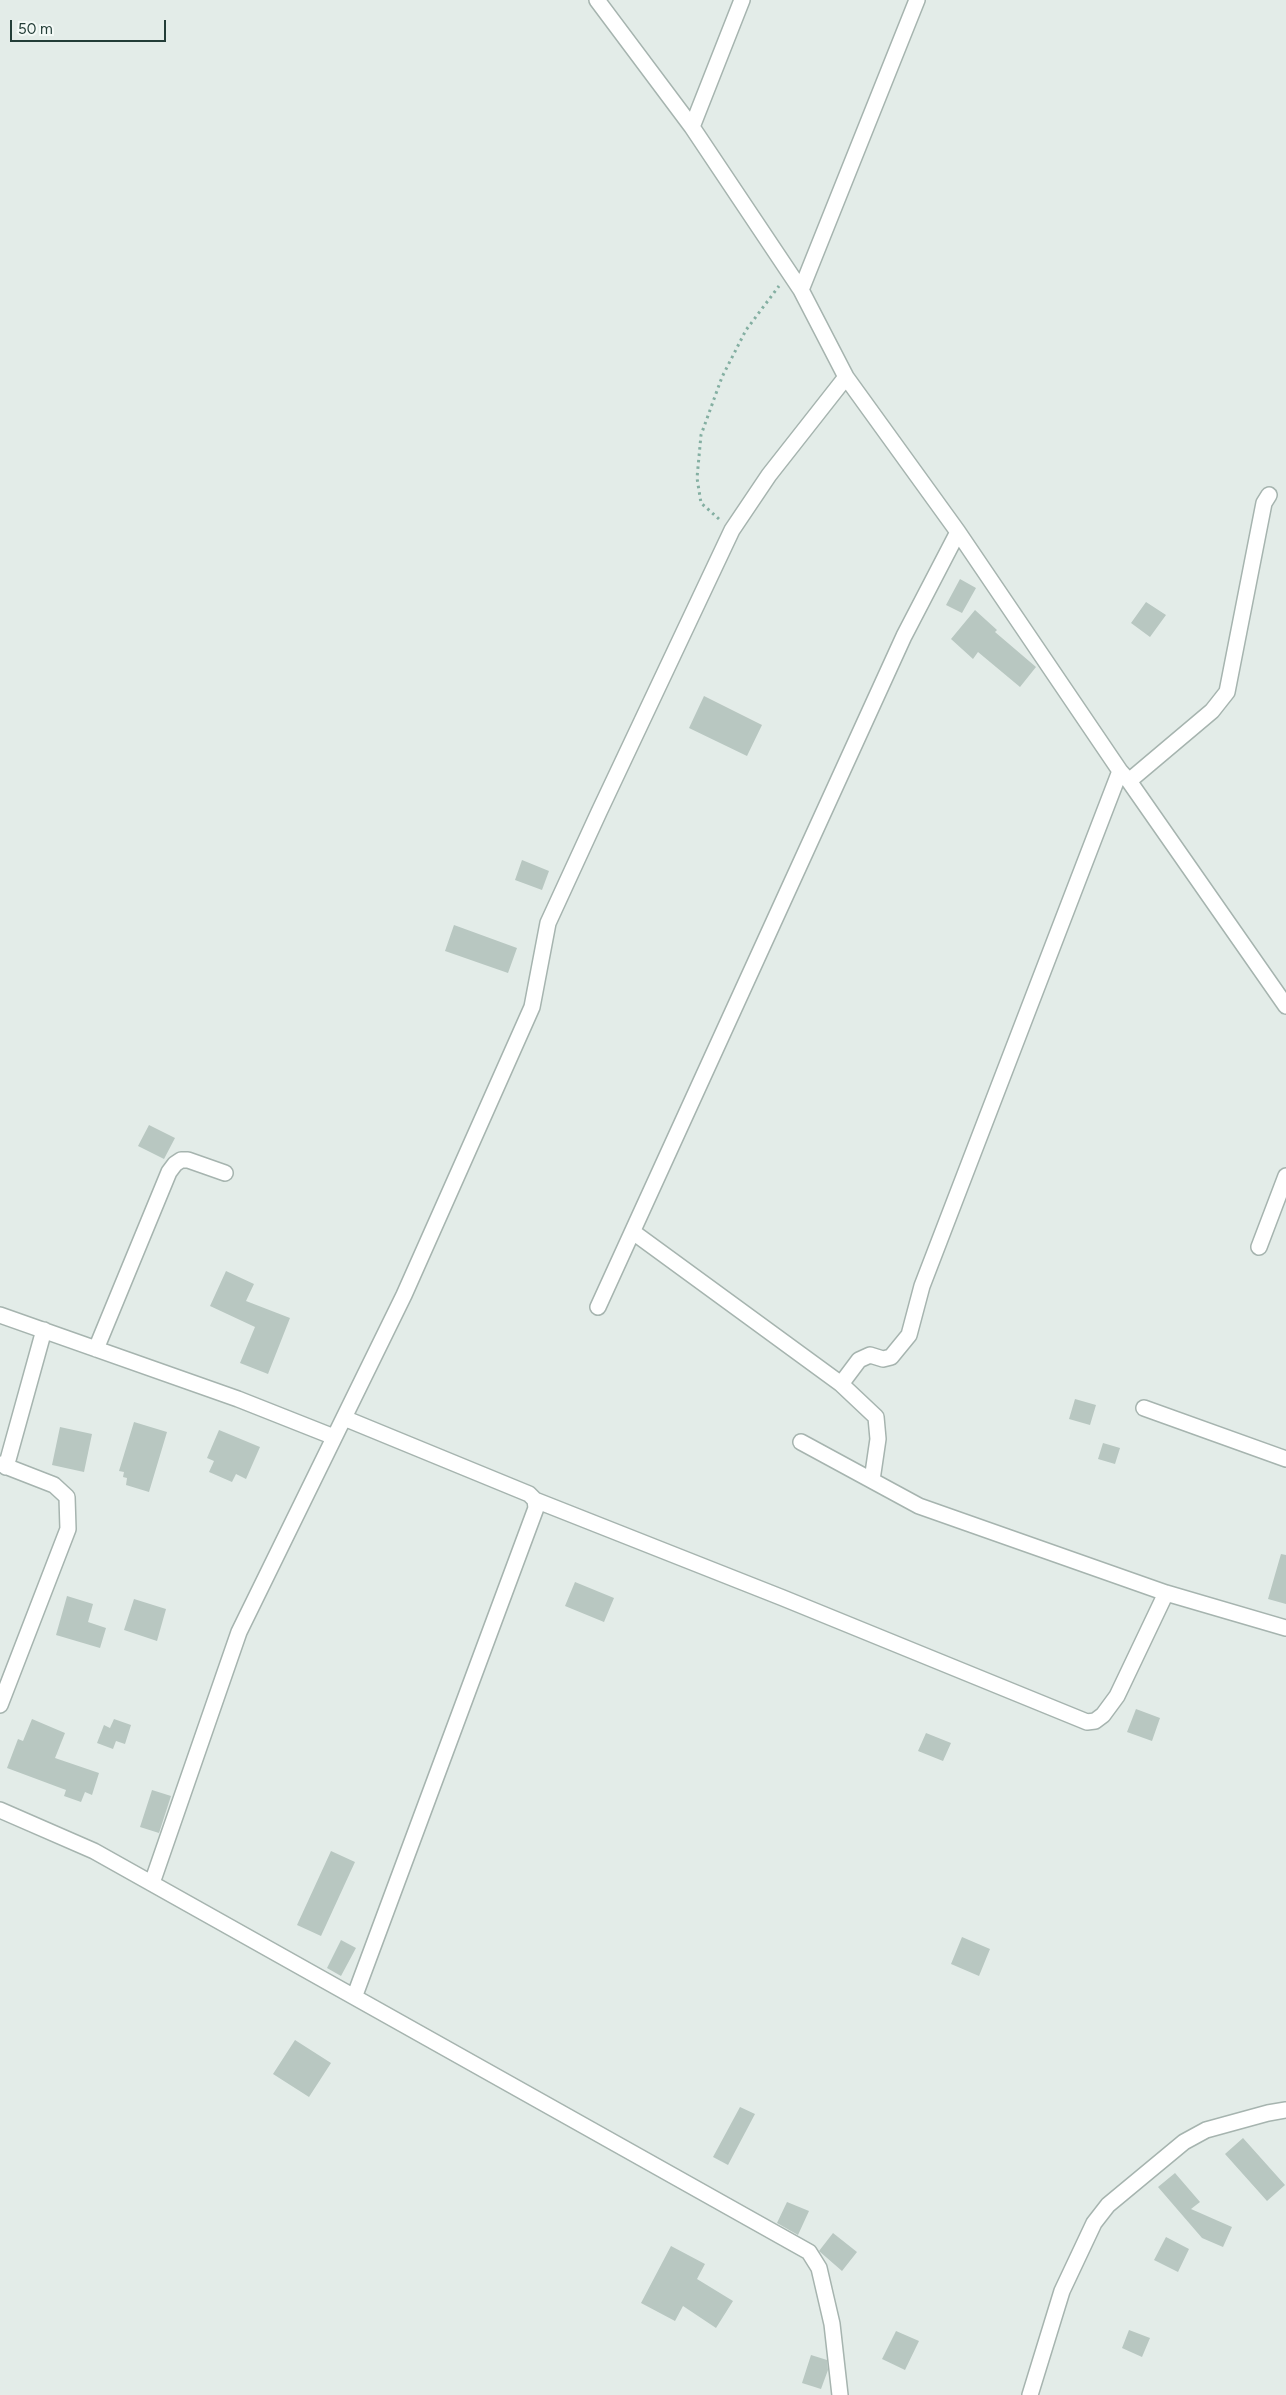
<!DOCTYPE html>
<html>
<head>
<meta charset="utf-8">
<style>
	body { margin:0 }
	#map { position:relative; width:1286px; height:2395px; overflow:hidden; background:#e3ece8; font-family:Figtree,sans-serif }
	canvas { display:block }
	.scale { position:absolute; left:10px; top:20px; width:156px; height:22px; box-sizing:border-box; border:2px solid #233d37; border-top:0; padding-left:6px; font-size:15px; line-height:18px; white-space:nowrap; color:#233d37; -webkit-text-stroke:4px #f3f9f6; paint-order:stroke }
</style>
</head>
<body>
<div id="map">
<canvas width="1286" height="2395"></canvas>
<div class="scale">50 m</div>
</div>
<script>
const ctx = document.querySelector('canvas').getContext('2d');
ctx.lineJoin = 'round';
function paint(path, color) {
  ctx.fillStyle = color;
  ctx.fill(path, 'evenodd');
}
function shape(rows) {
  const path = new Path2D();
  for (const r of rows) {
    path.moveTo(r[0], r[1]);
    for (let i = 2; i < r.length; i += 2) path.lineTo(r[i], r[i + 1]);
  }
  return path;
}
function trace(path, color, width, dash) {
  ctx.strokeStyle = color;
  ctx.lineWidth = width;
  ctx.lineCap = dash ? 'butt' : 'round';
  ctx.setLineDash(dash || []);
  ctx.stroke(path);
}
const building = shape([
	[960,579,976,588,962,613,946,605],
	[1146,602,1166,615,1150,637,1131,623],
	[975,610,997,630,995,632,1036,667,1020,687,978,652,973,659,951,639],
	[704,696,762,725,747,756,689,728],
	[522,860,549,871,542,890,515,880],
	[454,925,517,948,508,973,445,951],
	[149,1125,175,1138,164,1159,138,1146],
	[226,1271,254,1284,246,1301,290,1318,268,1374,240,1363,255,1327,210,1306],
	[1075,1399,1096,1405,1090,1425,1069,1419],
	[134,1422,167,1432,149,1492,126,1485,127,1478,123,1477,124,1472,119,1471],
	[60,1427,92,1434,84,1472,52,1465],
	[219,1430,260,1447,246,1479,236,1474,232,1482,209,1472,214,1461,207,1458],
	[1103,1443,1120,1448,1115,1464,1098,1459],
	[1281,1554,1286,1555,1286,1604,1268,1599],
	[575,1582,614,1598,604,1622,565,1606],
	[67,1596,93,1604,88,1622,106,1628,100,1648,56,1635],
	[134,1599,166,1609,157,1641,124,1630],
	[1136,1709,1160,1718,1152,1741,1127,1732],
	[32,1719,65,1733,55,1758,99,1773,92,1795,85,1792,81,1802,64,1796,66,1790,7,1768,18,1739,23,1741],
	[114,1719,131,1725,125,1744,116,1741,113,1749,97,1743,104,1725,110,1728],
	[926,1733,951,1743,943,1761,918,1751],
	[152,1790,171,1796,159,1833,140,1827],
	[331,1851,355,1862,321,1936,297,1925],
	[962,1937,990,1949,979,1976,951,1964],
	[341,1940,356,1948,341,1976,327,1968],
	[295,2040,331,2063,309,2097,273,2074],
	[740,2107,755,2114,728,2165,713,2157],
	[1243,2138,1285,2185,1267,2201,1225,2154],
	[1175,2173,1200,2202,1191,2209,1232,2227,1223,2247,1202,2238,1158,2187],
	[787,2202,809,2211,798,2235,777,2223],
	[833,2233,857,2252,842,2271,819,2251],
	[1166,2237,1189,2249,1178,2272,1154,2260],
	[671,2246,705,2264,697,2279,733,2301,716,2328,683,2306,675,2321,641,2303],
	[1129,2330,1150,2338,1142,2357,1122,2348],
	[896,2331,919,2341,905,2370,882,2359],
	[811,2355,827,2360,828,2370,821,2389,802,2383]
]);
const path = shape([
	[719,519,701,503,697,478,701,435,722,377,746,330,779,286]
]);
const minor = shape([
	[597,0,692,127,801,290,846,377,958,532,1120,771,1129,781,1286,1006],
	[692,127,742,0],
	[801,290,917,0],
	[1129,781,1212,711,1227,692,1264,503,1269,495],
	[633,1232,841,1384],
	[1259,1247,1286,1176],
	[598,1307,904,636,958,532],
	[0,1315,238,1399,334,1437],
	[96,1349,169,1172,175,1164,181,1160,188,1160,225,1173],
	[1144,1408,1286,1459],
	[344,1418,529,1494,535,1500,536,1508,355,1995],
	[801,1442,919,1506,1166,1593,1286,1628],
	[0,1464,54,1485,67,1497,68,1529,0,1705],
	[6,1467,44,1330],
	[872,1480,878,1439,876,1417,841,1384,859,1360,870,1355,883,1359,891,1357,909,1335,922,1286,1120,771],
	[535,1500,783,1598,1087,1722,1095,1721,1103,1715,1117,1696,1166,1593],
	[0,1810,94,1851,809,2252,819,2268,832,2324,840,2395],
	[152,1883,239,1632,404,1295,532,1007,548,923,599,812,732,530,769,475,846,377],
	[1030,2395,1062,2291,1094,2223,1108,2205,1184,2142,1206,2130,1268,2113,1286,2110]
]);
paint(building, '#b8c7c1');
trace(minor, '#a6b4af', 18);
trace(path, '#84afa2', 3, [2.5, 4]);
trace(minor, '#fff', 15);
</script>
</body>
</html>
